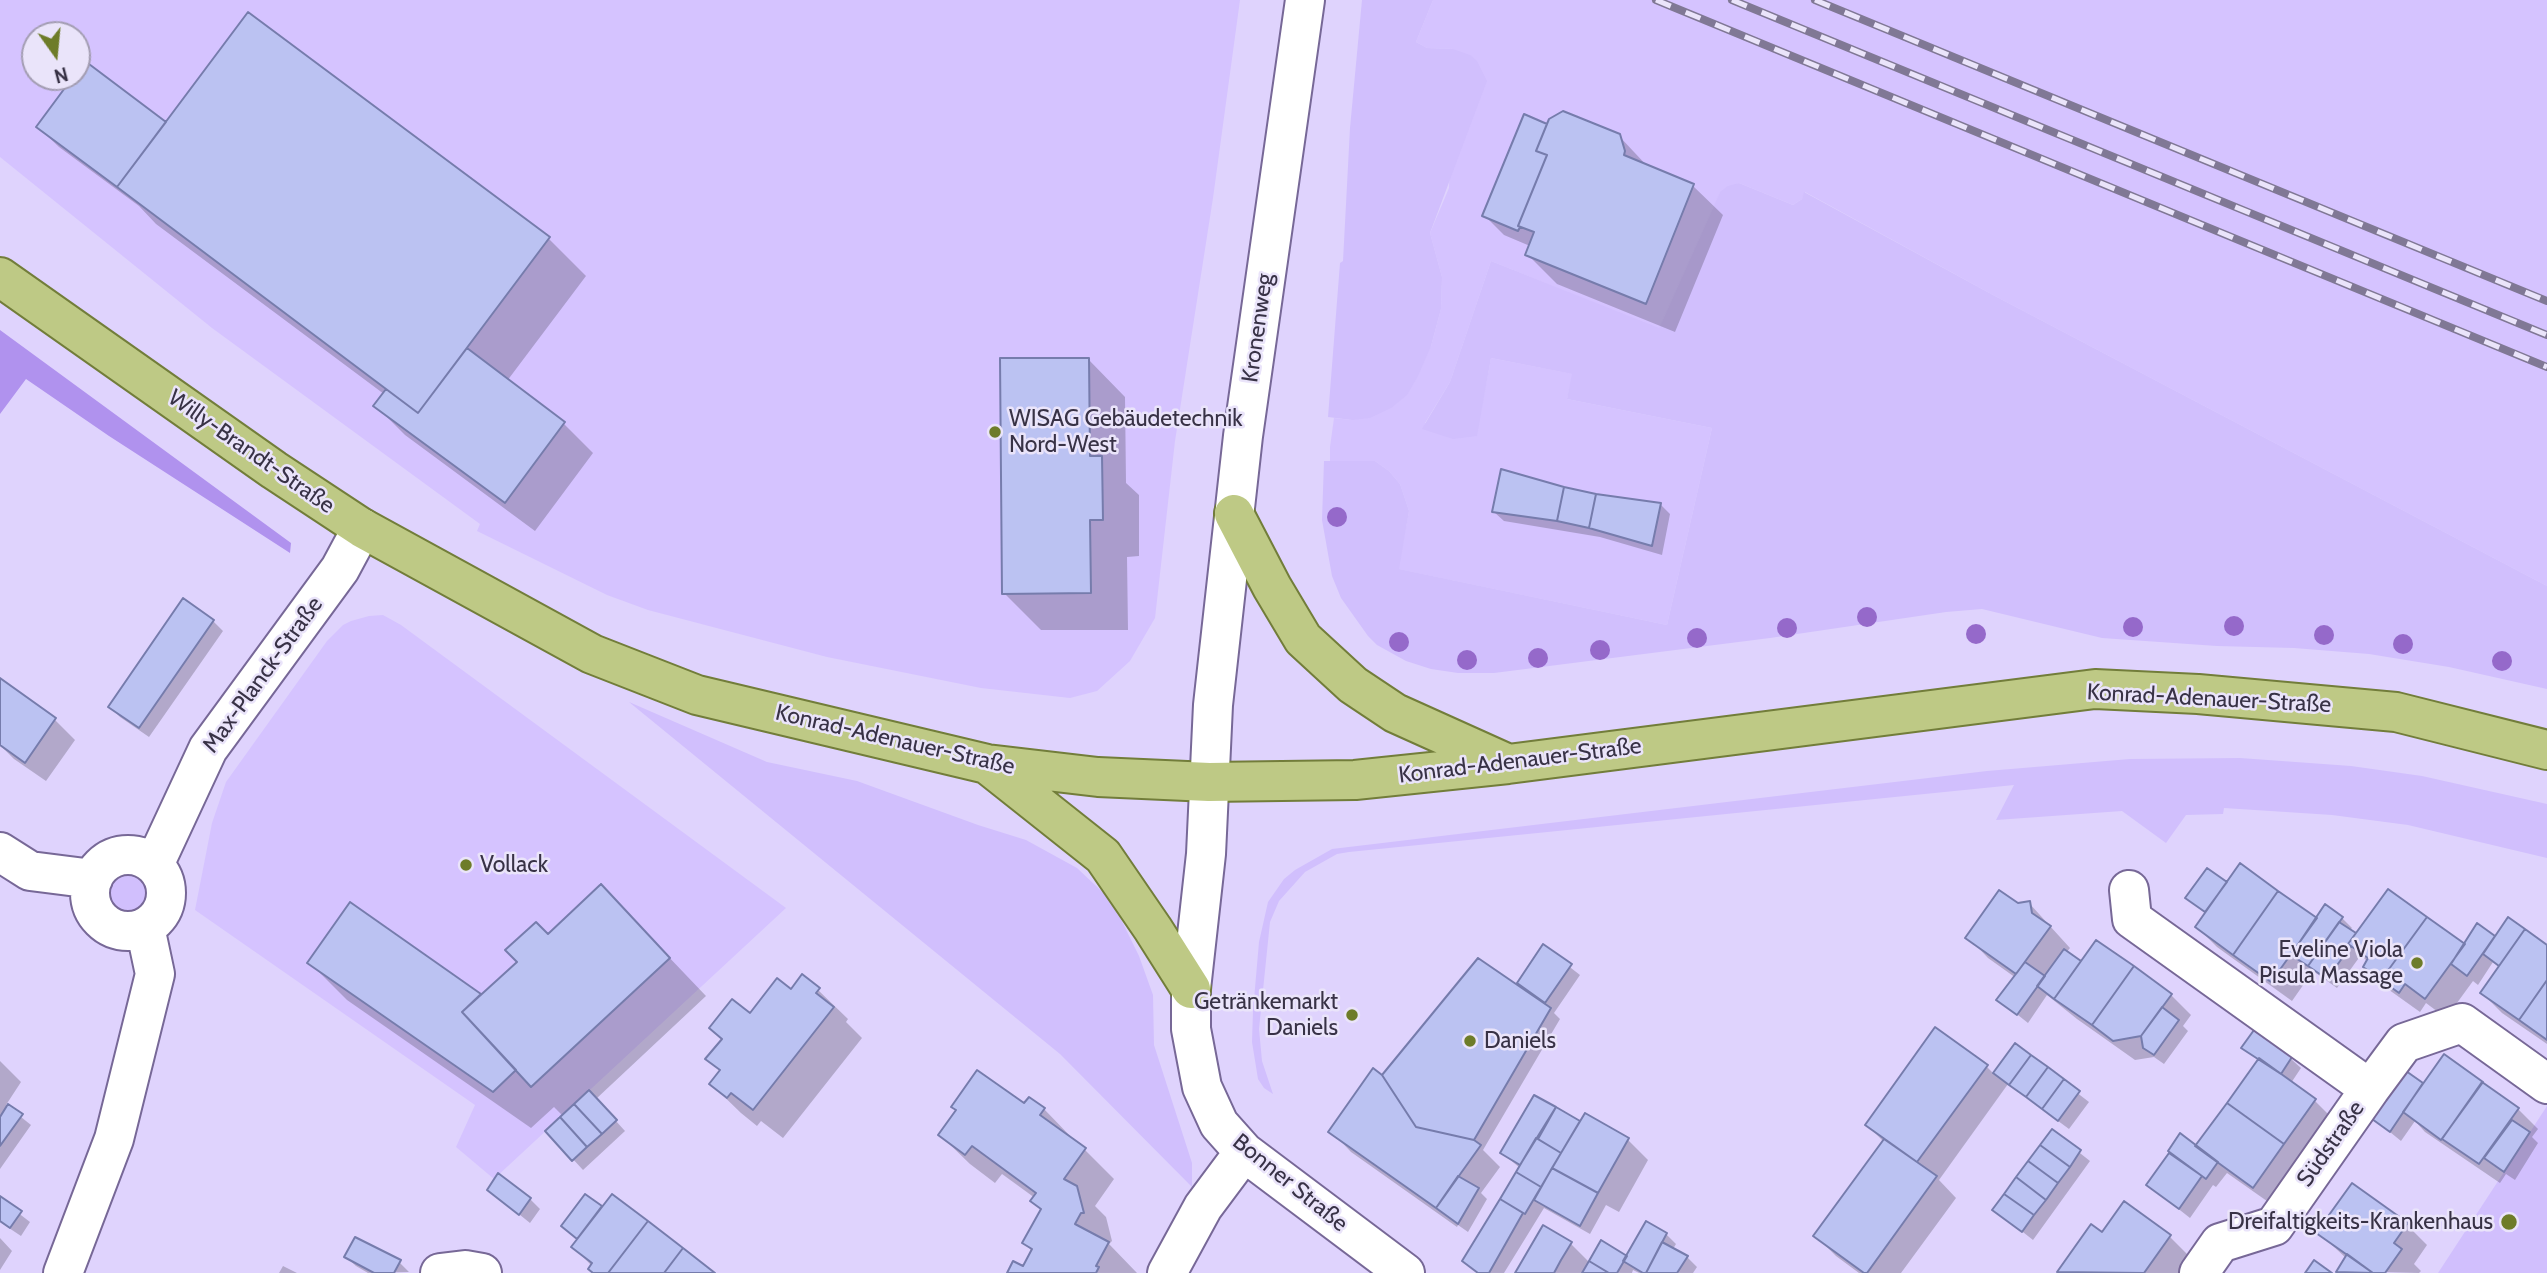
<!DOCTYPE html>
<html>
<head>
<meta charset="utf-8">
<style>
	body { margin:0 }
	#map { position:relative; width:2547px; height:1273px; overflow:hidden; background:#dfd3fd; font-family:Cabin,sans-serif }
	canvas { display:block }
	.north { position:absolute; left:21px; top:21px; width:70px; height:70px; box-sizing:border-box; background:#eae4fa; border:2px solid #a39db2; border-radius:50%; rotate:165deg; font-size:19px; font-weight:700; line-height:28px; text-align:center; color:#383246 }
	.north::after { content:''; display:block; margin:auto; width:24px; height:32px; background:#6e7c29; clip-path:polygon(50% 0,100% 100%,50% 72%,0 100%) }
</style>
</head>
<body>
<div id="map">
<canvas width="2547" height="1273"></canvas>
<div class="north">N</div>
</div>
<script>
const ctx = document.querySelector('canvas').getContext('2d');
ctx.lineJoin = 'round';
function paint(path, color) {
  ctx.fillStyle = color;
  ctx.fill(path, 'evenodd');
}
function shape(rows) {
  const path = new Path2D();
  for (const r of rows) {
    if (r.length === 3) {
      path.moveTo(r[0] + r[2], r[1]);
      path.arc(r[0], r[1], r[2], 0, 2 * Math.PI);
      continue;
    }
    path.moveTo(r[0], r[1]);
    for (let i = 2; i < r.length; i += 2) path.lineTo(r[i], r[i + 1]);
  }
  return path;
}
function trace(path, color, width, dash) {
  ctx.strokeStyle = color;
  ctx.lineWidth = width;
  ctx.lineCap = dash ? 'butt' : 'round';
  ctx.setLineDash(dash || []);
  ctx.stroke(path);
}
function drawText(font, color, halo, rows, align = 'center') {
  ctx.font = font + ' Cabin,sans-serif';
  ctx.lineWidth = 5;
  ctx.setLineDash([]);
  ctx.textBaseline = 'middle';
  ctx.strokeStyle = halo;
  ctx.fillStyle = color;
  for (const [text, x, y, turn = 0] of rows) {
    ctx.save();
    ctx.translate(x, y);
    ctx.rotate((+turn || 0) * Math.PI / 180);
    ctx.textAlign = isNaN(turn) ? turn : align;
    if (halo) ctx.strokeText(text, 0, 0);
    ctx.fillText(text, 0, 0);
    ctx.restore();
  }
}
const built = shape([
	[0,0,1240,0,1213,198,1175,441,1155,618,1130,661,1097,691,1070,698,981,688,827,657,648,610,607,595,477,531,480,524,212,328,0,157],
	[35,35,77,35,77,77,35,77],
	[1433,0,2547,0,2547,586,1993,295,1805,192,1802,199,1793,205,1739,183,1720,193,1659,329,1491,261,1450,382,1425,423,1476,436,1491,358,1573,374,1567,399,1712,428,1667,625,1398,569,1409,511,1400,484,1389,471,1375,461,1330,461,1330,447,1334,418,1352,420,1431,346,1441,309,1442,277,1430,233,1449,188,1453,49,1427,48,1416,42],
	[383,615,401,625,786,908,494,1179,456,1147,475,1105,195,910,212,823,226,782,327,641,343,625,351,621,369,616]
]);
const green = shape([
	[1362,0,1433,0,1416,42,1427,48,1453,49,1470,55,1477,61,1487,81,1430,233,1442,277,1441,309,1431,346,1418,376,1407,395,1391,408,1370,418,1352,420,1328,417,1340,263,1343,261,1350,128],
	[1739,183,1793,205,1802,199,1804,192,1993,295,2547,586,2547,689,2449,667,2369,654,2294,648,2217,646,2102,638,1982,609,1946,612,1770,638,1494,673,1458,673,1431,669,1406,661,1377,645,1368,636,1341,598,1332,576,1322,520,1324,461,1375,461,1389,471,1400,484,1409,511,1399,569,1667,625,1712,428,1567,399,1572,374,1491,358,1477,436,1453,439,1422,429,1450,382,1491,261,1659,328,1720,192,1728,186],
	[629,702,767,762,857,781,978,825,1026,840,1077,868,1112,901,1139,956,1153,995,1154,1045,1192,1163,1192,1187,1060,1054],
	[2240,758,2351,766,2422,776,2547,804,2547,858,2408,825,2332,815,2224,808,2223,814,2186,815,2166,843,2122,811,1996,820,2014,785,1349,852,1337,854,1305,872,1279,901,1270,922,1259,1029,1262,1061,1273,1094,1264,1088,1258,1079,1252,1042,1253,1011,1259,942,1268,902,1284,879,1295,870,1332,849,1987,771,2130,759],
	[128,893,25],
	[2547,1106,2547,1273,2438,1273,2504,1172]
]);
const forest = shape([
	[0,330,291,543,290,553,109,436,26,379,0,414]
]);
const shadow = shape([
	[77,75,166,124,549,239,586,276,507,381,564,424,593,453,535,531,405,435,376,406,384,394,156,224,139,206,59,147,38,127],
	[1548,126,1619,136,1649,168,1693,186,1723,215,1675,332,1557,284,1527,254,1530,246,1504,235,1484,215],
	[1088,359,1125,397,1126,483,1139,495,1139,556,1127,557,1128,630,1041,630,1004,593],
	[1563,489,1660,504,1670,514,1662,555,1600,537,1504,521,1494,512],
	[213,621,223,631,149,737,120,717,110,707],
	[0,680,55,720,75,740,46,781,14,759,0,745],
	[2227,884,2316,920,2342,918,2352,928,2349,931,2356,936,2463,945,2477,925,2496,938,2547,947,2547,1044,2502,1013,2482,993,2500,968,2493,962,2478,985,2473,981,2446,1018,2426,1003,2420,1012,2385,987,2365,966,2368,962,2361,955,2337,988,2313,971,2292,1001,2217,947,2197,927,2206,914,2187,898],
	[601,886,706,996,596,1099,625,1131,583,1170,547,1131,563,1116,554,1107,531,1128,347,1000,310,963,350,905,481,996],
	[2029,903,2070,948,2066,953,2081,964,2171,995,2191,1015,2183,1026,2188,1031,2164,1064,2154,1057,2135,1060,2077,1019,2047,995,2028,1023,1999,1000,2016,978,1988,958,1968,937,2018,905],
	[1544,947,1580,975,1554,1013,1560,1019,1483,1150,1500,1167,1481,1193,1487,1199,1468,1232,1458,1225,1457,1227,1351,1152,1331,1131,1382,1077,1517,986],
	[818,990,848,1019,846,1022,862,1038,783,1138,761,1121,757,1126,741,1113,711,1084,721,1072,708,1059,750,1015,791,992],
	[2015,1045,2089,1102,2069,1129,2008,1084,1939,1180,1956,1198,1901,1273,1859,1273,1836,1256,1816,1236,1884,1142,1867,1125,1986,1066,1994,1074],
	[2243,1048,2291,1059,2301,1068,2291,1083,2315,1101,2335,1121,2274,1206,2227,1173,2216,1187,2213,1185,2190,1218,2148,1185,2171,1153,2197,1148,2259,1061],
	[0,1061,21,1082,6,1105,31,1125,0,1169],
	[2422,1084,2518,1109,2538,1129,2532,1137,2538,1143,2515,1180,2506,1174,2500,1183,2425,1132,2415,1121,2401,1141,2374,1119],
	[1535,1097,1580,1124,1586,1115,1628,1140,1648,1160,1619,1212,1606,1205,1590,1234,1544,1208,1504,1273,1477,1273,1464,1261,1520,1168,1502,1153],
	[1024,1106,1044,1109,1073,1139,1072,1140,1085,1150,1114,1179,1095,1206,1106,1217,1112,1241,1109,1244,1137,1273,1009,1273,1024,1268,1032,1251,1024,1243,1042,1210,1032,1201,1035,1198,1002,1174,995,1183,970,1164,940,1135],
	[2052,1131,2090,1161,2033,1240,1995,1210],
	[2352,1186,2407,1225,2427,1245,2414,1264,2421,1271,2419,1273,2338,1271,2347,1259,2319,1233],
	[489,1190,530,1199,540,1209,530,1223],
	[585,1196,602,1209,712,1273,594,1273,592,1266,573,1247,578,1240,563,1226],
	[0,1199,30,1222,21,1236,0,1222],
	[2124,1204,2170,1237,2190,1257,2178,1273,2061,1273,2103,1234],
	[1666,1234,1676,1244,1673,1249,1687,1257,1697,1267,1693,1273,1639,1273,1633,1270,1632,1273,1517,1273,1570,1243,1590,1263,1628,1258],
	[0,1238,12,1251,0,1270],
	[346,1257,399,1262,409,1272,368,1273,356,1266],
	[283,1266,297,1273,279,1273]
]);
const building = shape([
	[248,12,550,237,418,413,117,187,248,12],
	[85,61,166,122,117,187,36,127,73,77,77,77,77,72,85,61],
	[1563,111,1620,134,1625,151,1624,155,1694,184,1646,304,1525,255,1534,232,1518,226,1547,155,1536,151,1549,119,1563,111],
	[1524,114,1547,124,1536,151,1547,155,1518,226,1520,227,1518,231,1482,216,1524,114],
	[467,348,565,422,505,503,373,406,386,389,418,413,467,348],
	[1000,358,1089,358,1090,456,1102,456,1103,520,1090,520,1091,593,1002,594,1000,358],
	[1501,469,1564,487,1557,521,1492,512,1501,469],
	[1564,487,1596,494,1589,528,1557,521,1564,487],
	[1596,494,1661,503,1652,546,1589,528,1596,494],
	[183,598,214,620,139,728,108,707,183,598],
	[0,678,56,718,25,763,0,745,0,678],
	[2240,863,2278,891,2233,955,2195,927,2240,863],
	[2207,868,2227,882,2205,912,2185,898,2207,868],
	[601,884,670,958,531,1087,462,1012,517,962,505,950,536,922,548,934,601,884],
	[2388,889,2427,917,2381,980,2363,967,2368,958,2348,944,2388,889],
	[1999,890,2018,903,2030,901,2032,913,2051,926,2016,974,1965,938,1999,890],
	[2278,891,2317,918,2271,982,2233,955,2278,891],
	[350,902,481,994,462,1012,516,1070,493,1092,307,963,350,902],
	[2325,904,2343,917,2308,966,2291,955,2325,904],
	[2427,917,2465,944,2425,999,2405,984,2399,993,2381,980,2427,917],
	[2508,917,2525,929,2499,966,2483,954,2508,917],
	[2339,922,2356,933,2348,944,2351,946,2327,979,2308,966,2339,922],
	[2477,923,2495,936,2467,976,2451,964,2477,923],
	[2525,929,2547,945,2547,980,2519,1020,2480,993,2525,929],
	[2096,940,2134,966,2092,1025,2054,999,2096,940],
	[1543,944,1572,964,1545,1003,1517,983,1543,944],
	[2064,949,2081,961,2054,999,2037,986,2064,949],
	[1478,958,1551,1008,1474,1140,1416,1127,1382,1075,1478,958],
	[2025,962,2045,976,2017,1015,1996,1000,2025,962],
	[2134,966,2172,994,2141,1036,2113,1041,2092,1025,2134,966],
	[802,974,820,988,816,993,834,1007,753,1110,731,1093,727,1098,709,1084,720,1070,705,1059,722,1039,709,1028,732,999,750,1013,777,978,791,989,802,974],
	[2547,980,2547,1040,2519,1020,2547,980],
	[2162,1007,2179,1020,2154,1055,2143,1048,2141,1036,2162,1007],
	[1935,1027,1988,1065,1917,1162,1865,1125,1935,1027],
	[2254,1030,2292,1057,2281,1074,2241,1048,2254,1030],
	[2015,1043,2031,1055,2009,1085,1993,1073,2015,1043],
	[2444,1054,2483,1082,2441,1140,2403,1112,2444,1054],
	[2031,1055,2048,1067,2026,1097,2009,1085,2031,1055],
	[2259,1058,2316,1099,2284,1144,2227,1103,2259,1058],
	[2048,1067,2064,1079,2042,1109,2026,1097,2048,1067],
	[1373,1068,1382,1075,1416,1127,1474,1140,1481,1145,1436,1208,1328,1132,1373,1068],
	[977,1070,1024,1103,1029,1097,1045,1108,1040,1115,1086,1148,1064,1179,1077,1186,1084,1213,1081,1213,1075,1224,1109,1242,1096,1266,1099,1267,1096,1273,1007,1273,1013,1261,1023,1266,1032,1249,1022,1243,1041,1209,1030,1201,1036,1193,972,1146,965,1155,938,1135,956,1110,951,1107,977,1070],
	[2406,1071,2423,1083,2390,1132,2372,1119,2406,1071],
	[2064,1079,2080,1091,2058,1121,2042,1109,2064,1079],
	[2482,1082,2519,1108,2479,1164,2442,1139,2482,1082],
	[589,1090,617,1120,602,1134,574,1104,589,1090],
	[1534,1095,1556,1107,1520,1165,1500,1153,1534,1095],
	[2227,1103,2284,1144,2253,1188,2195,1146,2227,1103],
	[8,1104,23,1114,0,1146,0,1117,8,1104],
	[574,1104,602,1134,587,1147,560,1117,574,1104],
	[1556,1107,1580,1121,1561,1153,1538,1139,1556,1107],
	[1585,1113,1629,1138,1598,1193,1552,1168,1585,1113],
	[560,1117,587,1147,572,1161,545,1131,560,1117],
	[2512,1120,2530,1132,2504,1172,2484,1158,2512,1120],
	[2052,1129,2081,1150,2070,1167,2040,1145,2052,1129],
	[2180,1133,2218,1162,2206,1179,2168,1151,2180,1133],
	[1536,1138,1561,1153,1541,1187,1516,1172,1536,1138],
	[1884,1139,1937,1176,1867,1273,1864,1273,1813,1236,1884,1139],
	[2040,1145,2070,1167,2058,1183,2028,1161,2040,1145],
	[2169,1153,2202,1176,2179,1209,2146,1185,2169,1153],
	[2028,1161,2058,1183,2046,1200,2016,1177,2028,1161],
	[1552,1168,1598,1193,1580,1226,1534,1200,1552,1168],
	[1516,1172,1541,1187,1525,1214,1500,1199,1516,1172],
	[498,1173,531,1198,519,1215,487,1190,498,1173],
	[1458,1176,1479,1188,1458,1224,1436,1208,1458,1176],
	[2016,1177,2046,1200,2034,1215,2004,1194,2016,1177],
	[2352,1183,2408,1223,2394,1243,2402,1249,2385,1273,2373,1273,2316,1233,2352,1183],
	[585,1194,602,1206,577,1239,561,1226,585,1194],
	[612,1194,648,1221,608,1273,593,1273,588,1269,592,1263,571,1247,612,1194],
	[2004,1194,2034,1215,2022,1232,1992,1210,2004,1194],
	[0,1196,22,1211,10,1228,0,1221,0,1196],
	[1500,1199,1523,1213,1489,1273,1478,1273,1462,1261,1500,1199],
	[2124,1201,2171,1235,2144,1273,2057,1272,2091,1224,2102,1232,2124,1201],
	[648,1221,683,1248,664,1273,608,1273,648,1221],
	[1646,1221,1667,1233,1646,1273,1643,1273,1623,1261,1646,1221],
	[1543,1225,1572,1242,1561,1260,1554,1273,1515,1273,1543,1225],
	[355,1237,401,1260,394,1273,374,1273,344,1257,355,1237],
	[1601,1240,1627,1256,1617,1273,1609,1273,1589,1261,1601,1240],
	[1662,1242,1688,1256,1677,1273,1646,1273,1662,1242],
	[683,1248,715,1273,664,1273,683,1248],
	[2347,1254,2373,1273,2336,1272,2347,1254],
	[2314,1260,2332,1273,2305,1273,2314,1260],
	[1589,1261,1609,1273,1582,1273,1589,1261]
]);
const minor = shape([
	[1305,0,1243,436,1213,705,1206,854,1191,989,1191,1029,1202,1087,1219,1124,1244,1152,1405,1273],
	[0,852,30,871,93,879],
	[128,893,38],
	[154,865,208,749,340,569,362,528],
	[2129,890,2132,919,2370,1089,2404,1043,2462,1023,2547,1084],
	[63,1273,114,1139,155,974,145,927],
	[440,1273,465,1270,482,1273],
	[1167,1273,1203,1207,1244,1152],
	[2199,1273,2220,1243,2274,1226,2370,1089]
]);
const major = shape([
	[0,277,274,470,362,528,592,654,697,695,987,764,1098,777,1209,782,1355,780,1508,764,2095,689,2198,694,2396,712,2547,750],
	[1234,514,1272,587,1303,639,1353,685,1395,713,1506,763],
	[987,764,1103,856,1153,929,1191,989]
]);
const rail = shape([
	[1656,0,2547,367],
	[1732,0,2547,335],
	[1815,0,2547,301]
]);
const trees = [
	[1337,517],
	[1867,617],
	[2234,626],
	[2133,627],
	[1787,628],
	[1976,634],
	[2324,635],
	[1697,638],
	[1399,642],
	[2403,644],
	[1600,650],
	[1538,658],
	[1467,660],
	[2502,661]
];
const markers = [
	[995,432,7,"#6e7c29"],
	[466,865,7,"#6e7c29"],
	[2417,963,7,"#6e7c29"],
	[1352,1015,7,"#6e7c29"],
	[1470,1041,7,"#6e7c29"],
	[2509,1222,9,"#6e7c29"]
];
const streetNames = [
	["Kronenweg",1258,328,-82],
	["Willy-Brandt-Straße",251,452,35],
	["Max-Planck-Straße",263,675,-54],
	["Konrad-Adenauer-Straße",2209,699,3],
	["Konrad-Adenauer-Straße",895,740,13],
	["Konrad-Adenauer-Straße",1520,761,-7],
	["Südstraße",2331,1144,-55],
	["Bonner Straße",1290,1183,39]
];
const poiNames = [
	["WISAG Gebäudetechnik",1009,419],
	["Nord-West",1009,445],
	["Vollack",480,865],
	["Eveline Viola",2403,950,"right"],
	["Pisula Massage",2403,976,"right"],
	["Getränkemarkt",1338,1002,"right"],
	["Daniels",1338,1028,"right"],
	["Daniels",1484,1041],
	["Dreifaltigkeits-Krankenhaus",2493,1222,"right"]
];
paint(built, '#d5c3ff');
paint(green, '#d1bffd');
paint(forest, '#b092ee');
paint(shadow, '#0003');
paint(building, '#bbc2f2');
trace(building, '#767cac', 2);
trace(minor, '#776897', 42);
trace(major, '#727d3a', 42);
trace(minor, '#fff', 38);
trace(major, '#bec985', 38);
trace(rail, '#807895', 8);
trace(rail, '#eae4fa', 5, [16]);
ctx.fillStyle = '#9569ca';
for (const [x, y] of trees) {
  ctx.beginPath();
  ctx.arc(x, y, 10, 0, 2 * Math.PI);
  ctx.fill();
}
for (const [x, y, r, color] of markers) {
  const dot = new Path2D();
  dot.arc(x, y, r, 0, 2 * Math.PI);
  ctx.fillStyle = color;
  ctx.fill(dot);
  trace(dot, '#eae4fa', 2.5);
}
drawText('23px', '#383246', '#eae4fa', streetNames);
drawText('23px', '#383246', '#eae4fa', poiNames, 'left');
</script>
</body>
</html>
